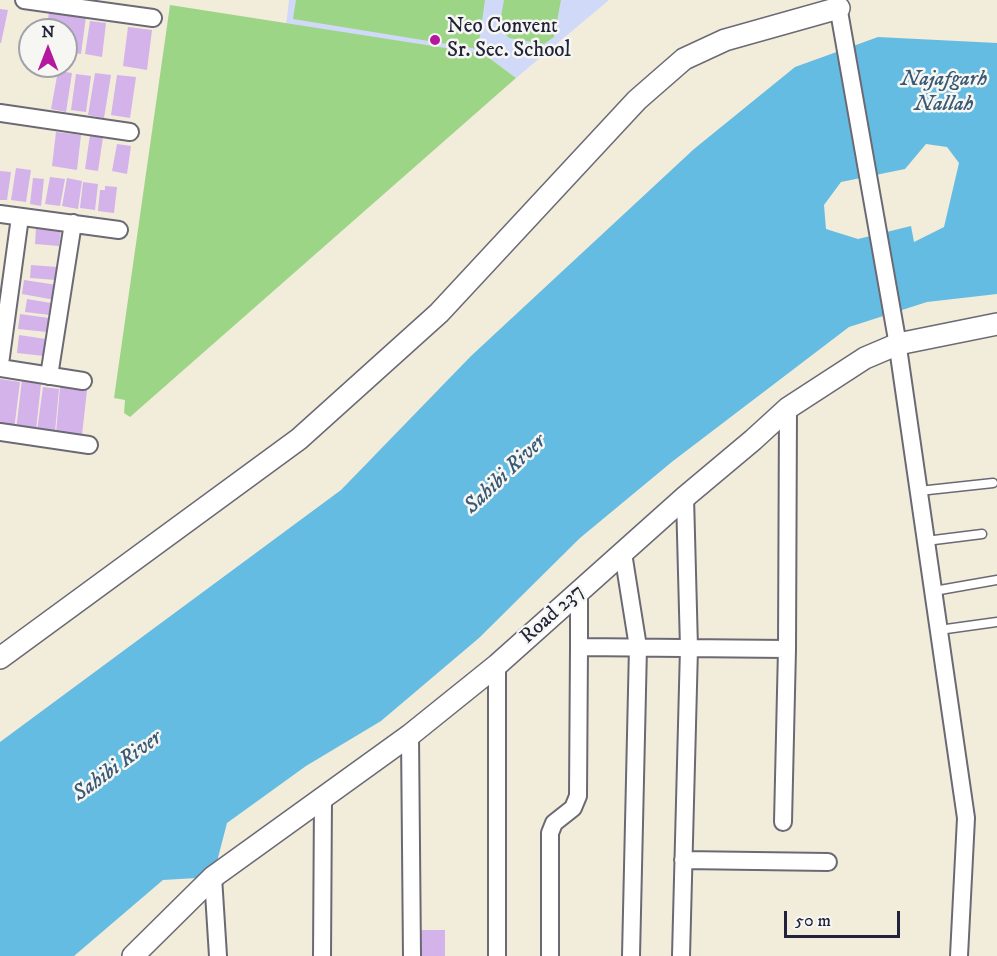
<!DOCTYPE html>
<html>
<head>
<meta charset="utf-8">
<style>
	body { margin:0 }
	#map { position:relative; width:997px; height:956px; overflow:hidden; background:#f2ecdb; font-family:"IM FELL DW Pica",serif }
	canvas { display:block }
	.north { position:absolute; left:18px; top:18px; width:60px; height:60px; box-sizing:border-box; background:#f6f6f2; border:2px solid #a1a1a9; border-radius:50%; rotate:0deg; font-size:16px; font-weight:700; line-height:24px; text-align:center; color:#22223b }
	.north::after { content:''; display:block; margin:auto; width:21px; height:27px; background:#b5179e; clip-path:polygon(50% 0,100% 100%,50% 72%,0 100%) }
	.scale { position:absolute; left:784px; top:911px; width:116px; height:27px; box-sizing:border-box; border:3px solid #22223b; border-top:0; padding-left:8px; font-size:18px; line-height:21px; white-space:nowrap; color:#22223b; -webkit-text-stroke:4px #f6f6f2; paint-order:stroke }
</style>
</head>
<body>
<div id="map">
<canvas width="997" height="956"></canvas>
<div class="north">N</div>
<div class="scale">50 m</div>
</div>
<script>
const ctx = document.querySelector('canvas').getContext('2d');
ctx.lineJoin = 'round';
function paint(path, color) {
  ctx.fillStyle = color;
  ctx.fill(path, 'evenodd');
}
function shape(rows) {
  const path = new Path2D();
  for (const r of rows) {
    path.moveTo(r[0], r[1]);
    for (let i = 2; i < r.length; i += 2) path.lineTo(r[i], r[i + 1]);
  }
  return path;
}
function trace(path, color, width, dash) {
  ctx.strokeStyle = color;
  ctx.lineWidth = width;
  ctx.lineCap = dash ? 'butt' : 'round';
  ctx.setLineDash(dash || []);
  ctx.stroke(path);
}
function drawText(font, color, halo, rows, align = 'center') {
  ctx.font = font + ' "IM FELL DW Pica",serif';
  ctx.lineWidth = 5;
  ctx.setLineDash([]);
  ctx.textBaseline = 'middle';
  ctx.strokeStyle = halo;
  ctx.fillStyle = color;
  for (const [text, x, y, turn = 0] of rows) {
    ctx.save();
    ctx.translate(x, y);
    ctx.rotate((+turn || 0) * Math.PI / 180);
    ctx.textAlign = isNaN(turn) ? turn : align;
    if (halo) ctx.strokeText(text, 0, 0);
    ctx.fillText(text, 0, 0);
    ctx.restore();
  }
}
const built = shape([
	[289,0,609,0,516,78,484,54,286,26]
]);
const green = shape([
	[296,0,485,0,478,49,293,19],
	[504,0,561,0,554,37,544,44,509,38,502,31,500,22],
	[170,5,484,54,516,78,130,417,124,413,125,400,114,398]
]);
const water = shape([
	[878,37,997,43,997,294,927,302,849,327,673,461,580,538,479,638,381,721,306,766,227,823,213,877,163,880,74,956,0,956,0,742,341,490,471,356,694,149,795,67],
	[926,144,947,147,959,163,944,227,914,242,911,226,858,239,826,229,824,205,841,182,905,169]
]);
const building = shape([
	[0,9,8,10,1,43,0,43],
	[49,12,86,17,81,54,66,52,66,30,47,30],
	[90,21,106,23,102,57,85,54],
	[128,27,152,30,147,70,123,66],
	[58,71,72,73,66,112,51,109],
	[95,73,111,75,104,118,88,115],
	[76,74,91,76,86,112,71,110],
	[117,75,136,77,130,118,111,115],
	[56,132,81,135,77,170,52,166],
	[90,135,103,137,98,171,85,169],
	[117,144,131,146,127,174,112,171],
	[16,168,31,170,26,202,11,200],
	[0,171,11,172,7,200,0,200],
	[50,177,65,179,60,206,45,204],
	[33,178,44,179,41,206,30,204],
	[67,178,82,181,78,209,62,206],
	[83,182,98,184,95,210,80,208],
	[105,186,117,187,114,213,98,211,100,190,105,190],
	[36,227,61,229,59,246,35,244],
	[31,265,57,267,56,280,30,278],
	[24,280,57,285,55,300,22,294],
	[27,299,51,303,50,315,25,312],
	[20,314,49,318,47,332,18,329],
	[19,335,46,339,44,356,17,353],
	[0,379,20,382,14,430,0,428],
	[22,380,41,384,36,430,16,430],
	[43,387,59,389,55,432,37,431],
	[60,387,87,390,82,435,56,433],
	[416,930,445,930,445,956,416,956]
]);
const service = shape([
	[919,491,993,483],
	[926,541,982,534],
	[934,591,997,580],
	[939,630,997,622]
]);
const minor = shape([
	[24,0,153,18],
	[837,0,896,334,966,818,959,956],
	[0,113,130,132],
	[0,214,119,230],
	[0,364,20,217],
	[0,368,83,381],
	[49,376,73,223],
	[0,432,89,445],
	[623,553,638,647,631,956],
	[579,591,579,647,787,649],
	[497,665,497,956],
	[410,735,412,956],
	[783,822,787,649,788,408],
	[683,860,828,862],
	[213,877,218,956],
	[322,956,323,797],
	[550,956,550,833,554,823,573,808,578,796,579,647],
	[681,956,689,648,685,497]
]);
const tertiary = shape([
	[0,658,299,439,439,313,637,100,684,59,725,40,839,8],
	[133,956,213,877,410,735,497,665,685,497,753,440,788,408,865,358,898,344,997,324]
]);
const markers = [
	[435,40,6,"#b5179e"]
];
const poiNames = [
	["Neo Convent",447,28],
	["Sr. Sec. School",447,52]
];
const streetNames = [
	["Road 237",553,615,-42]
];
const waterNames = [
	["Najafgarh",944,80],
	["Nallah",944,105],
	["Sahibi River",506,475,-44],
	["Sahibi River",118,767,-36]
];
paint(built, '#d1d9f9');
paint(green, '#9dd587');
paint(water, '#65bce2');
paint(building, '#d4b2ea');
trace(service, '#6b6973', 11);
trace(minor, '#6b6973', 20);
trace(tertiary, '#6b6973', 24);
trace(service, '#fff', 8);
trace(minor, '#fff', 16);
trace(tertiary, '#fff', 21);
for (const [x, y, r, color] of markers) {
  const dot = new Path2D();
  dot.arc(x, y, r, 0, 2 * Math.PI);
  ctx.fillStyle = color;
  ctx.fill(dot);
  trace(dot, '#f6f6f2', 2);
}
drawText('21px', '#22223b', '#f6f6f2', poiNames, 'left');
drawText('21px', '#22223b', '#f6f6f2', streetNames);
drawText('italic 22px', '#395875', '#f6f6f2', waterNames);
</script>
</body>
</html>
